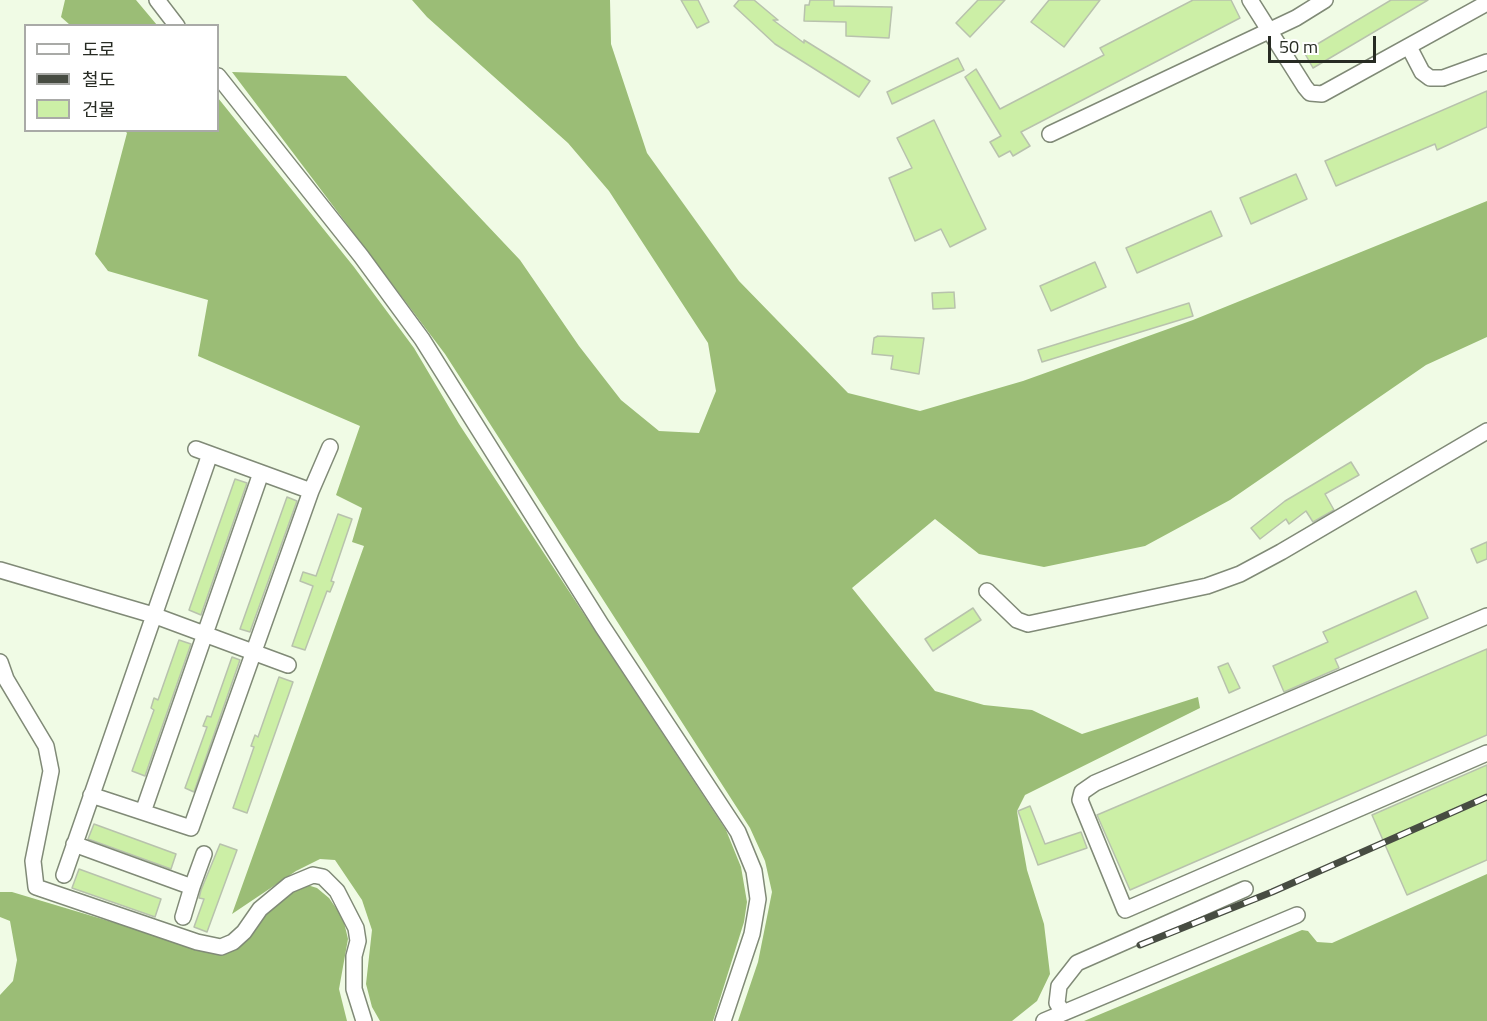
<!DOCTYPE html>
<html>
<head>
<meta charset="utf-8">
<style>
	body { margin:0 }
	#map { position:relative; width:1487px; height:1021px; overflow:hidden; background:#f0fbe5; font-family:"Titillium Web","Noto Sans KR",sans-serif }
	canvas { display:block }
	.legend { position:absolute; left:24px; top:24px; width:195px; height:108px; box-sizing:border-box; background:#fff; border:2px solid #a9aaa7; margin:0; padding:8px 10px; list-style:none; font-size:18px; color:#272b23 }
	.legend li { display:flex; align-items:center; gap:12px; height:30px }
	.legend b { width:30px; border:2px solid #a9aaa7 }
	.scale { position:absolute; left:1268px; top:36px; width:108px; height:27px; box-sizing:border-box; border:3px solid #272b23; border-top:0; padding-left:8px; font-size:18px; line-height:21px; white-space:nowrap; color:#272b23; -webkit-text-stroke:4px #fff; paint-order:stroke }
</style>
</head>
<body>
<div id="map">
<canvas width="1487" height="1021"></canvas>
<ul class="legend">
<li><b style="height:8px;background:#fff"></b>도로</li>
<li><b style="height:8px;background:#474c42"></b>철도</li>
<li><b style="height:16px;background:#ccefa6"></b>건물</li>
</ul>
<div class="scale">50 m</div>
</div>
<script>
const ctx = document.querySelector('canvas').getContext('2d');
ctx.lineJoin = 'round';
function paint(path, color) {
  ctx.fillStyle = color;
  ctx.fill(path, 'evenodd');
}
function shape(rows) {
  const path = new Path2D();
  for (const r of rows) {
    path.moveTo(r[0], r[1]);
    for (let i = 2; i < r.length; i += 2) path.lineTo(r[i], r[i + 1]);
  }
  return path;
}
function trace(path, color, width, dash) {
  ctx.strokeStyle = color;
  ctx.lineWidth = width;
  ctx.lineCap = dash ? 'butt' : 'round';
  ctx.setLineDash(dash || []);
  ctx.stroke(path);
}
const forest = shape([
	[65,0,136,0,157,25,70,25,61,17],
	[412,0,610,0,611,44,647,153,739,281,848,393,920,411,1023,381,1193,320,1487,201,1487,337,1426,365,1230,500,1145,546,1044,567,979,554,935,519,852,588,935,691,984,705,1032,710,1082,734,1198,697,1200,708,1025,795,1017,811,1020,831,1027,870,1044,924,1050,974,1037,1001,1012,1021,738,1021,758,962,772,892,765,861,750,828,445,354,232,72,346,76,520,260,579,346,621,400,659,431,699,433,716,391,708,343,609,191,568,143,427,17],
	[218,98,354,267,414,348,459,424,726,830,741,867,747,902,744,922,713,1021,380,1021,372,1007,366,984,372,930,362,900,335,860,320,859,296,871,232,914,364,546,352,542,362,508,336,495,360,426,198,356,208,300,108,271,95,254,127,133,125,131,218,130],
	[1487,874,1487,1021,1084,1021,1302,930,1308,931,1317,942,1332,943],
	[304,884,317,888,329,898,343,918,348,939,339,989,347,1021,0,1021,0,995,13,981,17,960,10,921,0,917,0,892,12,892,202,949,223,951,290,891]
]);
const building = shape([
	[681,0,698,0,709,22,697,28,681,0],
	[739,0,754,0,778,20,773,20,804,43,804,40,870,81,859,97,775,44,734,6,739,0],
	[810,0,834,0,834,6,892,7,889,38,846,36,846,22,804,21,805,5,809,5,810,0],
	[978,0,1005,0,970,37,956,23,978,0],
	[1049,0,1100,0,1064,47,1031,22,1049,0],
	[1193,0,1231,0,1240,18,1021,132,1030,146,1013,156,1010,151,999,157,990,142,1001,136,965,77,976,69,1000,109,1104,55,1100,48,1193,0],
	[1391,0,1428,0,1313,68,1304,52,1391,0],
	[958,58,964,70,892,104,887,92,958,58],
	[1487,91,1487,127,1437,150,1435,144,1336,186,1325,161,1487,91],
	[934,120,986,229,950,247,941,229,915,241,889,178,912,168,897,138,934,120],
	[1296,174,1307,199,1251,224,1240,198,1296,174],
	[1211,211,1222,236,1137,273,1126,248,1211,211],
	[1095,262,1106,287,1051,311,1040,286,1095,262],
	[954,292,955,308,933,309,932,293,954,292],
	[1189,303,1193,316,1042,362,1038,350,1189,303],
	[878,336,924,338,919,374,891,369,893,356,872,354,874,338,878,336],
	[1351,462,1359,475,1325,494,1334,510,1313,522,1306,511,1289,524,1286,519,1260,539,1251,528,1285,501,1351,462],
	[235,479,247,483,201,615,189,610,235,479],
	[287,497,297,501,250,632,240,629,287,497],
	[338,514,352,519,331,581,334,582,330,592,327,591,305,650,292,646,313,586,300,581,303,572,316,576,338,514],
	[1487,542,1487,559,1477,563,1471,549,1487,542],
	[1416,591,1428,618,1335,659,1339,668,1284,692,1273,666,1328,642,1323,632,1416,591],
	[973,608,981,620,933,651,925,639,973,608],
	[179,640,191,644,145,776,132,771,154,710,151,708,154,698,158,700,179,640],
	[1487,649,1487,735,1130,890,1097,815,1487,649],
	[232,657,240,660,194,792,185,788,207,727,203,726,207,716,211,717,232,657],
	[1228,663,1240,688,1229,693,1218,667,1228,663],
	[279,677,293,682,247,813,233,808,254,747,251,746,255,735,258,737,279,677],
	[1487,765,1487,860,1407,895,1372,815,1487,765],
	[1030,806,1045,844,1081,832,1087,848,1038,865,1018,811,1030,806],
	[94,824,176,854,171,869,88,839,94,824],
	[220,844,237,850,207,932,194,927,204,899,199,898,201,890,220,844],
	[79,869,161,899,155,917,72,888,79,869]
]);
const minor = shape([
	[157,0,177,26],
	[1250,0,1305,87,1310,93,1322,94,1487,3],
	[1409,47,1422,72,1430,78,1443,78,1487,62],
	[218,76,361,256,422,339,602,626,738,832,754,871,758,899,752,934,723,1021],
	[1050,134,1296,18,1325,0],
	[196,449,311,491],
	[0,570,153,615,288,665],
	[987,591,1017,620,1028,624,1207,586,1240,574,1281,552,1487,431],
	[1487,616,1095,783,1082,792,1080,800,1125,910,1487,753],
	[0,662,6,679,46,746,51,771,33,861,36,887,197,942,221,947,233,942,244,932,260,909,289,885,313,875,323,877,337,891,356,928,358,941,354,956,354,989,364,1021],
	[91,795,191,828,311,491,330,447],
	[143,812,261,473],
	[74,844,192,887,204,854],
	[64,875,210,454],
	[183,917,192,887],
	[1063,1013,1057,1003,1059,986,1077,963,1245,889],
	[1044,1021,1297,915]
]);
const rail = shape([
	[1140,945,1272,892,1487,797]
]);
paint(forest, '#9bbd76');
paint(building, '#ccefa6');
trace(building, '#b8c2ad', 1.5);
trace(minor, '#808a77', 18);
trace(minor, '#fff', 15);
trace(rail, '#474c42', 7);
trace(rail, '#fff', 4.5, [14]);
</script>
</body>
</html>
